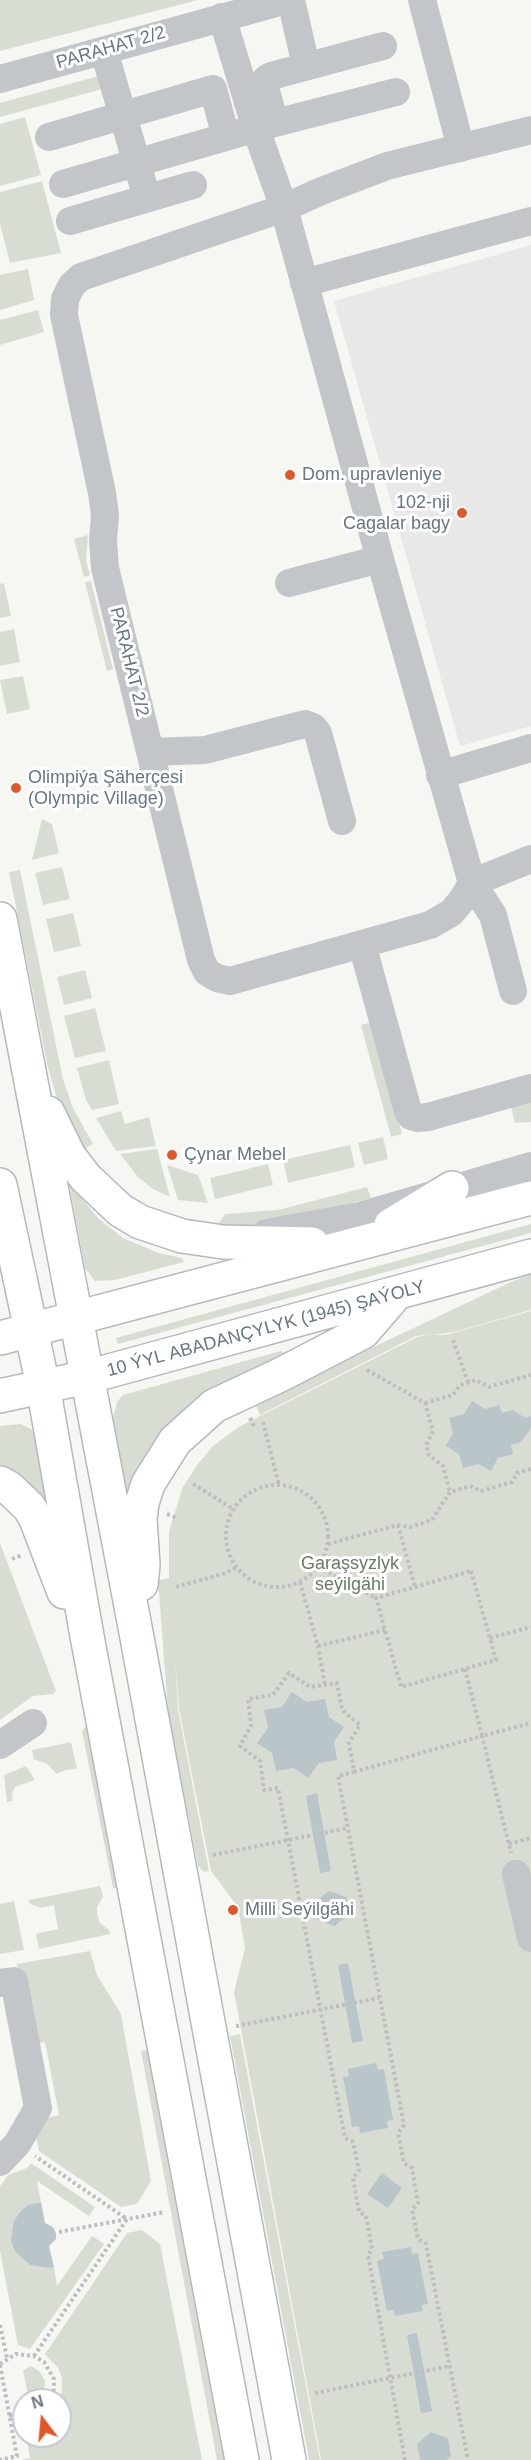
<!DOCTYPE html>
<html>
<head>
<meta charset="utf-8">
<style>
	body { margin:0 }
	#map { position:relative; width:531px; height:2460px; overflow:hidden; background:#f6f7f3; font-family:Helvetica,sans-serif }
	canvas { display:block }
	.north { position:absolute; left:12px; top:2388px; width:60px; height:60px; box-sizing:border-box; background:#fff; border:2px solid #c2c8ce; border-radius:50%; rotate:344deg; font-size:16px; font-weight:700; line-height:24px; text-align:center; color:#667684 }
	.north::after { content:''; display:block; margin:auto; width:21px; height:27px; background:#e25728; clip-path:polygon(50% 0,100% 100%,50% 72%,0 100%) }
</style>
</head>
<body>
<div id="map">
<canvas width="531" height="2460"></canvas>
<div class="north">N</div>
</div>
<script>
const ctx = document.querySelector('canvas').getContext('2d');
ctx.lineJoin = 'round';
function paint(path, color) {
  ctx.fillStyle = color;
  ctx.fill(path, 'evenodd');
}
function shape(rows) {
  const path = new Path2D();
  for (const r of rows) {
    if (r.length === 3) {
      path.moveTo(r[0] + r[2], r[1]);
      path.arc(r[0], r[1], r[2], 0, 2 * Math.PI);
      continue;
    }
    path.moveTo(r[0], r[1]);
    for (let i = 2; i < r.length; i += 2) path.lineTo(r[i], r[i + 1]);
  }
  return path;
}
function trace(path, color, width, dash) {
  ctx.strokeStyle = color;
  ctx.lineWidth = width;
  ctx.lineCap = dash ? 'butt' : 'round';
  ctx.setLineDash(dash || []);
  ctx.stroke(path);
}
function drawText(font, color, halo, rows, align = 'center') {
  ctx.font = font + ' Helvetica,sans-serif';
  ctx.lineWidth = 6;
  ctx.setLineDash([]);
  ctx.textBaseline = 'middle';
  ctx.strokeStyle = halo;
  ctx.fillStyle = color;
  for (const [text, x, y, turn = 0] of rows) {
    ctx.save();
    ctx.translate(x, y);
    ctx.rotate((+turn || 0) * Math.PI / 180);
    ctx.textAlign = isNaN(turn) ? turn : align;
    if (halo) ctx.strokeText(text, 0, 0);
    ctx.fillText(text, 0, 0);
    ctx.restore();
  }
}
const built = shape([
	[531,245,531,726,460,746,334,301]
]);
const green = shape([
	[0,0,198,0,0,51],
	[102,75,106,88,0,117,0,103],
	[25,117,41,175,0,186,0,124],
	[42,181,61,253,10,263,0,224,0,192],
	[28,269,34,300,0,310,0,275],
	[38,310,44,332,0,345,0,320],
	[88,535,86,560,90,575,84,577,74,539],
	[91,581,113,669,107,671,85,582],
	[4,583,11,616,0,618,0,584],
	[14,629,20,662,0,666,0,632],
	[23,676,30,709,7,714,0,680],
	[42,819,52,824,59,853,32,860],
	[62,867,70,899,43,905,35,873],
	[20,870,63,1079,73,1108,93,1144,83,1150,61,1112,48,1068,9,872],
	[73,913,81,946,54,952,46,919],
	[85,970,92,998,64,1005,57,977],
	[95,1008,106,1051,75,1058,64,1016],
	[373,1022,402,1134,391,1137,361,1025],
	[109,1060,119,1104,92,1110,86,1100,77,1068],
	[531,1097,531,1122,515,1123,510,1103],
	[121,1111,125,1124,149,1117,156,1146,116,1151,96,1118],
	[383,1137,388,1159,364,1165,358,1143],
	[350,1145,355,1167,288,1183,283,1160],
	[157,1149,170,1197,153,1189,138,1177,120,1154],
	[268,1164,273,1185,215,1199,210,1178],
	[167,1165,198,1175,208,1203,178,1200],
	[69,1183,98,1218,123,1238,159,1253,182,1258,184,1262,115,1280,95,1281,85,1268],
	[367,1187,371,1198,280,1222,215,1229,225,1214,278,1210],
	[531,1224,531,1233,118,1344,116,1338],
	[531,1274,531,1310,454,1332,433,1335,445,1335,531,1311,531,2460,321,2460,234,1992,245,1948,238,1907,211,1871,179,1709,175,1660,178,1709,209,1871,204,1872,198,1866,168,1711,158,1580,169,1578,169,1531,183,1487,197,1465,213,1446,237,1428,260,1416,417,1337,431,1334,416,1336,260,1415,255,1403,511,1282],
	[281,1351,285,1354,127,1493,113,1418,117,1402,123,1395],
	[21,1424,31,1429,35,1436,51,1506,48,1509,14,1474,0,1466,0,1426],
	[0,1543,56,1691,53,1694,33,1696,0,1720],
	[86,1726,89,1727,118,1888,113,1888,82,1731],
	[71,1742,77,1769,65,1770,57,1774,47,1764,34,1759,32,1750],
	[26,1766,35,1780,15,1787,12,1794,13,1801,7,1802,4,1775],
	[100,1886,103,1897,97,1907,97,1915,100,1923,109,1930,110,1934,39,1949,36,1934,58,1929,54,1905,41,1908,30,1904,29,1900],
	[14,1901,24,1950,0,1954,0,1904],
	[90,1951,97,1975,121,2014,151,2181,137,2204,121,2207,39,2151,33,2121,59,2115,45,2042,34,2044,17,1964],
	[240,2034,320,2460,309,2460,230,2036],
	[152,2049,229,2460,217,2460,141,2051],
	[31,2163,95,2207,89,2216,37,2181,41,2202,38,2202,51,2268,54,2267,57,2286,92,2236,104,2244,30,2349,18,2345,0,2251,0,2186,8,2175,27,2168],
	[142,2230,160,2244,202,2460,21,2460,30,2458,26,2436,60,2436,62,2378,58,2368,45,2354,127,2233],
	[31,2366,40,2372,45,2381,44,2392,38,2400,29,2400,23,2370]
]);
const water = shape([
	[472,1401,485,1409,499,1405,502,1413,512,1410,526,1418,531,1416,531,1428,521,1442,511,1445,513,1454,498,1458,491,1471,478,1464,463,1468,459,1454,446,1446,453,1433,449,1418,464,1414],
	[292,1692,307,1702,325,1699,329,1717,344,1727,334,1742,337,1760,319,1763,308,1778,294,1768,276,1771,272,1753,257,1743,268,1728,264,1710,282,1707],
	[317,1793,331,1871,320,1873,306,1796],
	[329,1891,346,1897,349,1914,335,1926,318,1920,315,1902],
	[348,1963,363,2041,352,2043,338,1965],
	[376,2063,378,2070,384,2069,393,2120,387,2121,388,2128,360,2133,359,2126,352,2127,343,2077,349,2076,348,2069],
	[382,2173,402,2188,388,2208,367,2194],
	[41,2202,45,2223,53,2227,56,2233,56,2239,49,2246,54,2267,51,2268,30,2265,15,2251,11,2241,14,2221,20,2212,28,2205],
	[411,2247,412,2254,418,2253,428,2304,422,2305,423,2311,395,2316,393,2310,387,2311,377,2261,384,2259,382,2252],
	[417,2333,432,2411,421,2413,407,2335],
	[431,2432,448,2438,451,2456,447,2460,420,2460,417,2444]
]);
const path = shape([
	[453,1340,468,1382],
	[367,1370,425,1403,433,1431,426,1445,429,1455,443,1466,450,1492],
	[425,1403,453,1395,460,1385,476,1380,489,1387,531,1375],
	[250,1418,254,1426],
	[263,1422,279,1486],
	[193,1484,235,1510],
	[277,1536,51],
	[167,1514,178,1518],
	[398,1525,415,1587],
	[328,1544,398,1525,410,1527,432,1520,450,1492,470,1486,481,1491,512,1482,517,1473,531,1469],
	[12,1559,22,1555],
	[318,1567,376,1598],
	[471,1571,496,1660,401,1687,376,1598,471,1571],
	[300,1582,318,1646,325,1685],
	[176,1587,226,1573,237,1567],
	[490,1638,531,1627],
	[318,1646,385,1630],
	[465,1669,482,1736,531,1723],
	[354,1772,482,1736,511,1853],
	[509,1844,531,1838],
	[213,1855,348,1828],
	[236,2026,379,1998],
	[59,2232,165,2212],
	[0,2325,7,2358],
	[34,2356,127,2219,35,2156],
	[0,2364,16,2354,34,2356,44,2362,54,2379,54,2389,51,2400],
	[0,2365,17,2456,0,2460],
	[315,2393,450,2366],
	[9,2415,24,2417],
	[405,2460,368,2255,372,2249,366,2216,359,2212,353,2178,359,2171,353,2142,345,2138,278,1788,264,1790,260,1761,240,1746,251,1726,248,1699,273,1695,289,1673,310,1687,337,1683,342,1710,360,1725,349,1743,354,1772,338,1776,404,2125,398,2133,404,2163,412,2168,418,2203,412,2210,418,2239,426,2244,468,2460]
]);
const minor = shape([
	[291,0,306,66],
	[422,0,461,148],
	[222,17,256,129,284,208,380,559,472,883,493,915,513,991],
	[383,46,271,76,266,79,264,84,275,123,396,92],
	[104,51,147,198],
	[0,79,287,0],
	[531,130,387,166,319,192,284,208,81,277,72,285,65,299,64,315,102,493,105,515,103,541,105,568,201,960,207,972,217,978,230,981,430,925,451,913,462,900,472,883,531,859],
	[49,137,213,89,226,137],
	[63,184,274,123],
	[70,221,193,185],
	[304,283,531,221],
	[289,583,380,559],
	[151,752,205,750,305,724,313,727,318,733,342,821],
	[440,775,531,748],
	[362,944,408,1111,411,1116,418,1118,428,1117,531,1088],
	[266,1233,360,1216,531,1166],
	[0,1745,33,1723],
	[516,1874,531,1938],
	[0,1983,14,1981,38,2108,17,2144,0,2162]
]);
const major = shape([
	[0,919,135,1627,289,2460],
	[48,1113,69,1156,86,1178,120,1210,140,1222,182,1236,223,1242,312,1244],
	[0,1185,43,1386,87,1636,242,2460],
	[391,1225,452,1188],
	[0,1338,531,1198],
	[0,1396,87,1377,531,1256],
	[0,1483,9,1488,29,1507,36,1519,64,1592],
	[141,1584,143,1565,140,1519,142,1503,148,1484,175,1441,214,1406,282,1374,363,1332,395,1295]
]);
const markers = [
	[290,475,6,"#e25728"],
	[462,513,6,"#e25728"],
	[16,788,6,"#e25728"],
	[172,1155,6,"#e25728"],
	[233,1910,6,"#e25728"]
];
const streetNames = [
	["PARAHAT 2/2",111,48,-16],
	["PARAHAT 2/2",129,662,76],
	["10 ÝYL ABADANÇYLYK (1945) ŞAÝOLY",266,1329,-15]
];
const poiNames = [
	["Dom. upravleniye",302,475],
	["102-nji",450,503,"right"],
	["Cagalar bagy",450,524,"right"],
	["Olimpiýa Şäherçesi",28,778],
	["(Olympic Village)",28,799],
	["Çynar Mebel",184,1155],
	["Milli Seýilgähi",245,1910]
];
const parkNames = [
	["Garaşsyzlyk",350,1564],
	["seýilgähi",350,1585]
];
paint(built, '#e7e8e7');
paint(green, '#d8ddd4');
paint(water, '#bac5c9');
trace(major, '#b5b9bd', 36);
trace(path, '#bcbec0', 4, [3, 3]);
trace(minor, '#c2c6c9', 28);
trace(major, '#fff', 33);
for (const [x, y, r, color] of markers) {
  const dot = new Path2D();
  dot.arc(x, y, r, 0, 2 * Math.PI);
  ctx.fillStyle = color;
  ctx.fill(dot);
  trace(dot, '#fff', 2);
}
drawText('18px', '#667684', '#fff', streetNames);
drawText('18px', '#667684', '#fff', poiNames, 'left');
drawText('18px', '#697b64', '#fff', parkNames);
</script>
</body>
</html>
